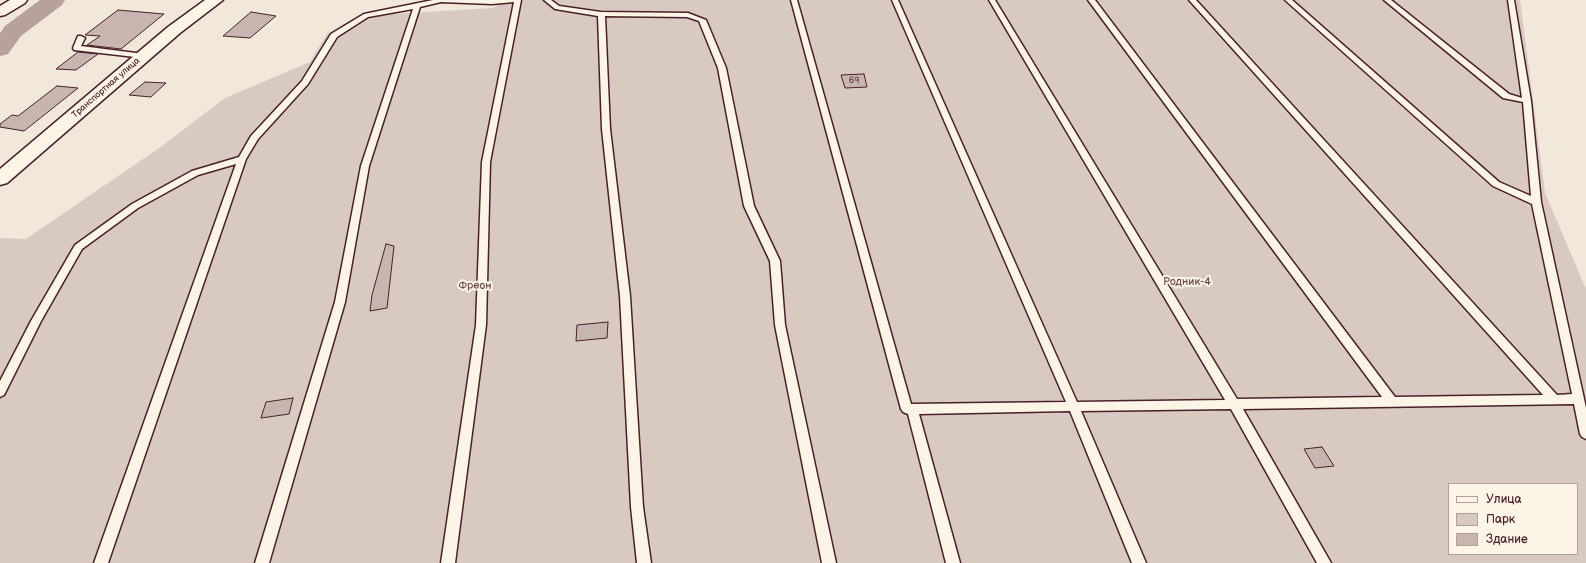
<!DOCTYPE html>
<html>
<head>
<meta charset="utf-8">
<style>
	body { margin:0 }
	#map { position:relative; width:1586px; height:563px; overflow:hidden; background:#f1e8da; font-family:"Balsamiq Sans",sans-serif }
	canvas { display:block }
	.legend { position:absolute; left:1448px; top:483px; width:130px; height:72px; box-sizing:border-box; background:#fcf5e5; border:1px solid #b59f9b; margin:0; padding:5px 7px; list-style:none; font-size:12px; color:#4a1f2b }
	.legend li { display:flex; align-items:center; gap:8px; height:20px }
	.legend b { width:20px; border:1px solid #b59f9b }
</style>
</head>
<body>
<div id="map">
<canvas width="1586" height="563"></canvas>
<ul class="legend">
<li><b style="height:5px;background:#fcf5e5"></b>Улица</li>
<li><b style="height:11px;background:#d8cac0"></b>Парк</li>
<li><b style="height:11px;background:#c7b6af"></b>Здание</li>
</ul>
</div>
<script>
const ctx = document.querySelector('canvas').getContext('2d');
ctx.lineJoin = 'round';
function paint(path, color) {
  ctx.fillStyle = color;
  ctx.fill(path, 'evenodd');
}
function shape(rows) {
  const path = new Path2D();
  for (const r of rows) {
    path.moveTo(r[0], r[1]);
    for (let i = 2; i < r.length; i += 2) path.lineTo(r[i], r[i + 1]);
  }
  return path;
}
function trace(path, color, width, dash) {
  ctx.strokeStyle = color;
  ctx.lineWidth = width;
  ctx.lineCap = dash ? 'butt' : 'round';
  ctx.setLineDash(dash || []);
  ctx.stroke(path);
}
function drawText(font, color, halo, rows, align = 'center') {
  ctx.font = font + ' "Balsamiq Sans",sans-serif';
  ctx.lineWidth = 4;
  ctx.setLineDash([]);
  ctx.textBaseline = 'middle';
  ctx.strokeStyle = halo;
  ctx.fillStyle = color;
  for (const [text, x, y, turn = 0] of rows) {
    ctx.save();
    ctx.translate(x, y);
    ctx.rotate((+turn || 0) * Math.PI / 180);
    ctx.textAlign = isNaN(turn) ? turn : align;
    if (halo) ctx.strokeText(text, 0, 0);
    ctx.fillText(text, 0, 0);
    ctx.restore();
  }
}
const green = shape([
	[505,0,1520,0,1545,193,1586,289,1586,563,0,563,0,238,26,239,162,146,225,98,310,62,327,34,358,16,493,8],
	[1449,484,1577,484,1577,554,1449,554]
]);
const river = shape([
	[40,0,65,0,62,5,21,36,8,54,0,56,0,33,5,26,40,0]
]);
const building = shape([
	[118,10,164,14,121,49,87,45,100,36,85,35,118,10],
	[251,12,276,16,250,38,223,36,251,12],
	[78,52,98,54,76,70,56,69,78,52],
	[864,74,867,87,845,88,841,75,864,74],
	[145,82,166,83,151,97,129,95,145,82],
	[57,86,78,88,24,131,0,127,0,124,12,115,18,116,57,86],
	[386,244,394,246,387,308,370,311,372,295,386,244],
	[608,322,607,338,576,341,577,325,608,322],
	[293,398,289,414,261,418,266,402,293,398],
	[1322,447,1334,466,1315,468,1304,449,1322,447]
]);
const lane = shape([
	[433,0,521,0,490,162,486,325,455,563,441,563,476,325,482,162,514,2,492,4,441,2,420,7,369,166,345,302,269,563,255,563,335,302,361,166,413,9,368,17,337,37,308,84,258,139,246,159,108,563,94,563,236,164,198,175,138,208,82,249,41,321,4,395,0,397,0,381,31,321,75,245,132,204,192,171,239,157,251,136,302,81,331,34,364,14,433,0],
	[544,0,551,0,559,6,601,12,688,13,706,20,726,68,754,206,780,261,785,325,836,563,822,563,775,325,770,261,744,206,718,68,699,21,687,17,605,16,610,129,630,296,643,507,651,563,637,563,631,507,620,296,602,129,598,16,555,9,544,0],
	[791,0,797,0,911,404,1066,402,892,0,898,0,1077,402,1225,400,989,0,995,0,1237,399,1382,397,1088,0,1095,0,1395,397,1543,395,1189,0,1196,0,1557,395,1572,394,1532,204,1493,186,1285,0,1292,0,1499,182,1531,196,1523,102,1503,98,1384,0,1391,0,1509,94,1522,98,1508,0,1514,0,1531,101,1541,202,1586,408,1586,439,1582,437,1580,434,1574,404,1243,409,1331,563,1317,563,1231,409,1081,411,1146,563,1132,563,1070,411,919,414,960,563,946,563,908,414,903,412,901,409,791,0],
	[78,36,81,36,85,38,81,46,144,54,148,56,144,58,74,50,73,48,78,36]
]);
const street = shape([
	[10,0,27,0,25,3,5,15,0,16,0,6,10,0]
]);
const secondary = shape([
	[205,0,223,0,180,33,7,183,0,185,0,169,168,27,205,0]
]);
const numberNames = [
	["69",854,81]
];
const farStreetnames = [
	["Транспортная улица",106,88,-41]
];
const parkNames = [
	["Родник-4",1187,282],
	["Фреон",475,286]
];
paint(green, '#d8cac0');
paint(river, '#b6a19c');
paint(building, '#c7b6af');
trace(building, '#4a1f2b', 1);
trace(lane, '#4a1f2b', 3);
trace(street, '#4a1f2b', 3);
trace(secondary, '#4a1f2b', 3);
paint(lane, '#fcf5e5');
paint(street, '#fcf5e5');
paint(secondary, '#fcf5e5');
drawText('9px', '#69454c', null, numberNames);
drawText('9px', '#4a1f2b', '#fcf5e5', farStreetnames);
drawText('11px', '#6e4a50', '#fcf5e5', parkNames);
</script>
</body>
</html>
